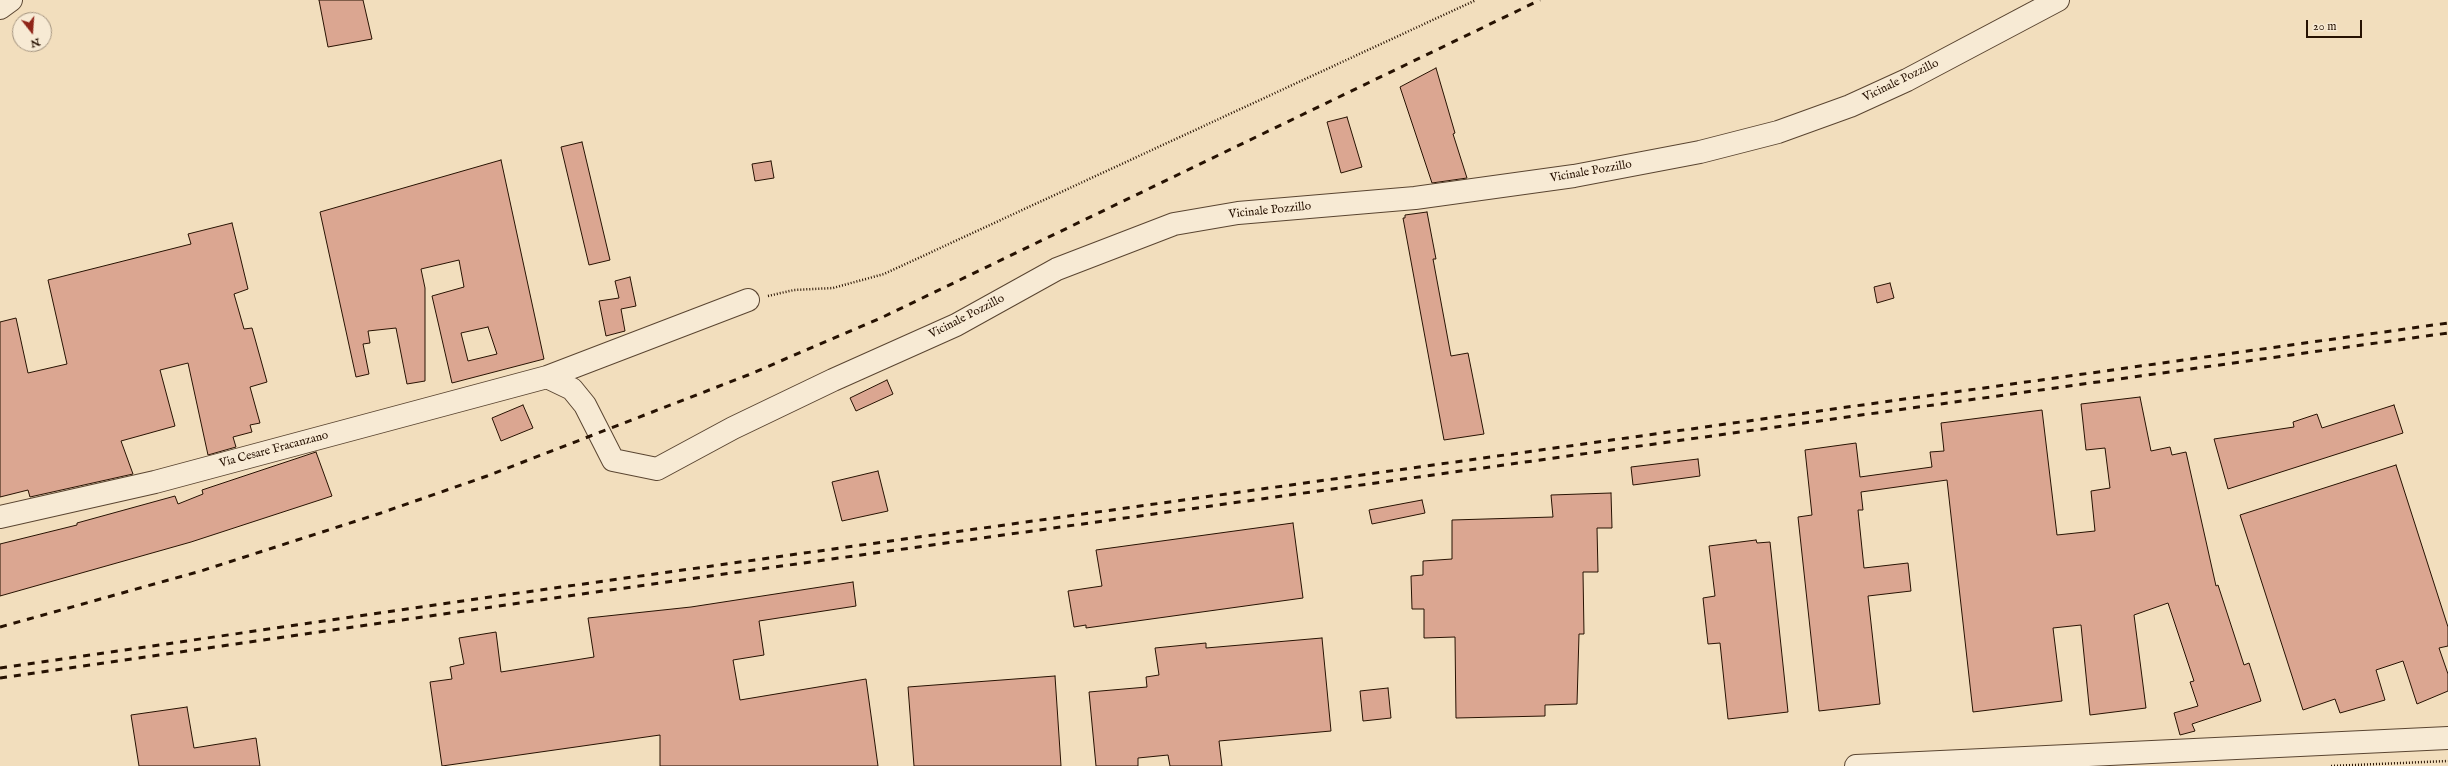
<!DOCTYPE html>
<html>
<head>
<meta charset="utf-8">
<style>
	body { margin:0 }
	#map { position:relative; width:2448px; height:766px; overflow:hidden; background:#f2debd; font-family:"IM FELL English",serif }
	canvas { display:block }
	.north { position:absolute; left:12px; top:12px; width:40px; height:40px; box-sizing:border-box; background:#f7ead4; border:1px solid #a49480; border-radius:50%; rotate:163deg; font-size:11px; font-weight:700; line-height:16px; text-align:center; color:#271202 }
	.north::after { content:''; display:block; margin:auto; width:14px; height:18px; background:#8f2418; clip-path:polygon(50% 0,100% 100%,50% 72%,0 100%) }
	.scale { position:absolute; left:2306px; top:20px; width:56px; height:18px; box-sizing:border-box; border:2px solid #271202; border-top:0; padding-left:5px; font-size:12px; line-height:14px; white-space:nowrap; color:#271202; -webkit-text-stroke:3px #f7ead4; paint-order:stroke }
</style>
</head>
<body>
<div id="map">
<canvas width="2448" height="766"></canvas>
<div class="north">N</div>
<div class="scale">20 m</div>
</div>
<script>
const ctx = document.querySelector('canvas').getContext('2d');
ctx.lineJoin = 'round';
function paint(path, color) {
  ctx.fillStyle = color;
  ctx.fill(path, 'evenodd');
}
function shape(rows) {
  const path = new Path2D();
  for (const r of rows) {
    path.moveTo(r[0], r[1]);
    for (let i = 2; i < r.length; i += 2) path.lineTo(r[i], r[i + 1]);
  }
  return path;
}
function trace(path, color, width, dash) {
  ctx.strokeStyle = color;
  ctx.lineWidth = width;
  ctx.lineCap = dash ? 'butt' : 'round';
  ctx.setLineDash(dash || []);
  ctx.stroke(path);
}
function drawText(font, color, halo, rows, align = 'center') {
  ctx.font = font + ' "IM FELL English",serif';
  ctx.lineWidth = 4;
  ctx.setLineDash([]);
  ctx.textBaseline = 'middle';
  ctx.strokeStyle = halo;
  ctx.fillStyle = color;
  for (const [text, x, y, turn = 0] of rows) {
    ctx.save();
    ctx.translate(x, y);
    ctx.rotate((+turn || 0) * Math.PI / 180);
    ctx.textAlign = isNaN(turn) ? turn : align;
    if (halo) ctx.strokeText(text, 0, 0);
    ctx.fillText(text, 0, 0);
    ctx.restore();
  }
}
const building = shape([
	[319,0,363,0,372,39,328,47,319,0],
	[1436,68,1455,133,1453,134,1467,178,1432,183,1400,87,1436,68],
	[1347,117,1362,167,1341,173,1327,122,1347,117],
	[582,142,610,260,589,265,561,147,582,142],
	[501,160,544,359,452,383,432,296,464,287,459,260,421,269,425,288,425,381,407,384,396,328,368,331,370,343,363,344,369,374,356,377,320,212,501,160],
	[488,327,497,354,468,361,461,333,488,327],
	[771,161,774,178,755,181,752,164,771,161],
	[1427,212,1436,259,1433,259,1451,356,1468,353,1484,434,1444,440,1403,218,1405,218,1405,215,1427,212],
	[232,223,248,289,234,294,244,329,252,328,267,382,250,387,260,423,250,425,252,432,233,437,236,447,208,455,188,363,160,370,175,426,121,441,133,474,30,497,28,490,0,497,0,322,16,318,28,373,67,364,48,280,191,244,188,234,232,223],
	[630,277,636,306,621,309,625,331,606,336,599,301,619,298,615,281,630,277],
	[1890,283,1894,298,1877,303,1874,287,1890,283],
	[887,380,893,394,856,411,850,398,887,380],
	[2140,397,2151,451,2170,447,2172,455,2186,452,2216,586,2218,585,2244,665,2249,663,2261,701,2192,724,2195,731,2180,735,2174,713,2198,706,2190,682,2194,681,2168,603,2134,615,2146,708,2090,715,2081,625,2053,628,2062,701,1973,712,1947,480,1861,492,1863,510,1858,510,1864,568,1908,563,1911,591,1868,596,1880,704,1819,711,1798,517,1812,515,1805,450,1856,443,1860,477,1932,467,1930,452,1944,451,1941,423,2042,410,2057,535,2095,531,2091,491,2110,488,2105,448,2086,450,2081,404,2140,397],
	[523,405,533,428,501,441,492,418,523,405],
	[2394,405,2403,433,2228,489,2214,439,2294,427,2293,422,2317,414,2322,428,2394,405],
	[316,452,332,496,191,542,0,596,0,544,77,525,77,523,175,496,178,504,203,494,202,490,316,452],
	[1698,459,1700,476,1633,485,1631,467,1698,459],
	[2396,465,2448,627,2448,646,2439,648,2448,674,2448,691,2417,704,2403,661,2376,670,2385,700,2340,713,2335,699,2303,710,2240,515,2396,465],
	[878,471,888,511,842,521,832,482,878,471],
	[1611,493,1612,528,1597,528,1598,572,1583,572,1584,634,1579,634,1577,704,1545,705,1545,716,1456,718,1455,637,1424,638,1424,609,1412,609,1411,576,1423,575,1423,561,1452,559,1452,520,1553,517,1551,495,1611,493],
	[1422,500,1425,513,1372,524,1369,510,1422,500],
	[1293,523,1303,598,1086,628,1086,625,1074,627,1068,591,1102,586,1096,550,1293,523],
	[1756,540,1757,543,1770,542,1788,712,1728,719,1720,643,1708,644,1703,598,1715,596,1709,546,1756,540],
	[853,582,856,606,759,621,764,655,733,660,740,700,866,679,878,766,660,766,660,735,442,766,430,682,452,679,450,667,464,664,459,638,496,632,501,672,594,657,588,618,691,607,853,582],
	[1322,638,1331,731,1219,741,1222,766,1170,766,1168,755,1138,758,1138,766,1096,766,1089,692,1147,687,1146,677,1159,675,1155,648,1206,643,1206,648,1322,638],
	[1055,676,1061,766,914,766,908,687,1055,676],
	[1388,688,1391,718,1363,721,1360,691,1388,688],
	[187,707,194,748,256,738,260,766,139,766,131,715,187,707]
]);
const path = shape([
	[768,296,794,290,833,288,884,274,1476,0],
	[2331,766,2448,761]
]);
const minor = shape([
	[0,8,11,0],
	[547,377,572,389,585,405,613,460,657,469,733,428,833,380,956,325,1057,269,1174,224,1238,213,1415,198,1574,176,1700,152,1778,132,1850,106,1907,80,2058,0],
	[0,517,155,482,547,377,748,300],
	[1856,766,2448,738]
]);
const rail = shape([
	[0,627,201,571,378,514,487,476,748,375,883,317,1540,0],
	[0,668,483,598,2448,323],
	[0,678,596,592,2448,333]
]);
const streetNames = [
	["Vicinale Pozzillo",1901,81,-26],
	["Vicinale Pozzillo",1591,172,-10],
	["Vicinale Pozzillo",1270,211,-6],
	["Vicinale Pozzillo",967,317,-27],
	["Via Cesare Fracanzano",274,450,-15]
];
paint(building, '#dba691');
trace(building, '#271202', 1);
trace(minor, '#5a4531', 24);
trace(path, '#271202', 2.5, [1, 2]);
trace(minor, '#f7ead4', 22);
trace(rail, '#271202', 3, [7, 7]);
drawText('12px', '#271202', '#f7ead4', streetNames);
</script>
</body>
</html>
